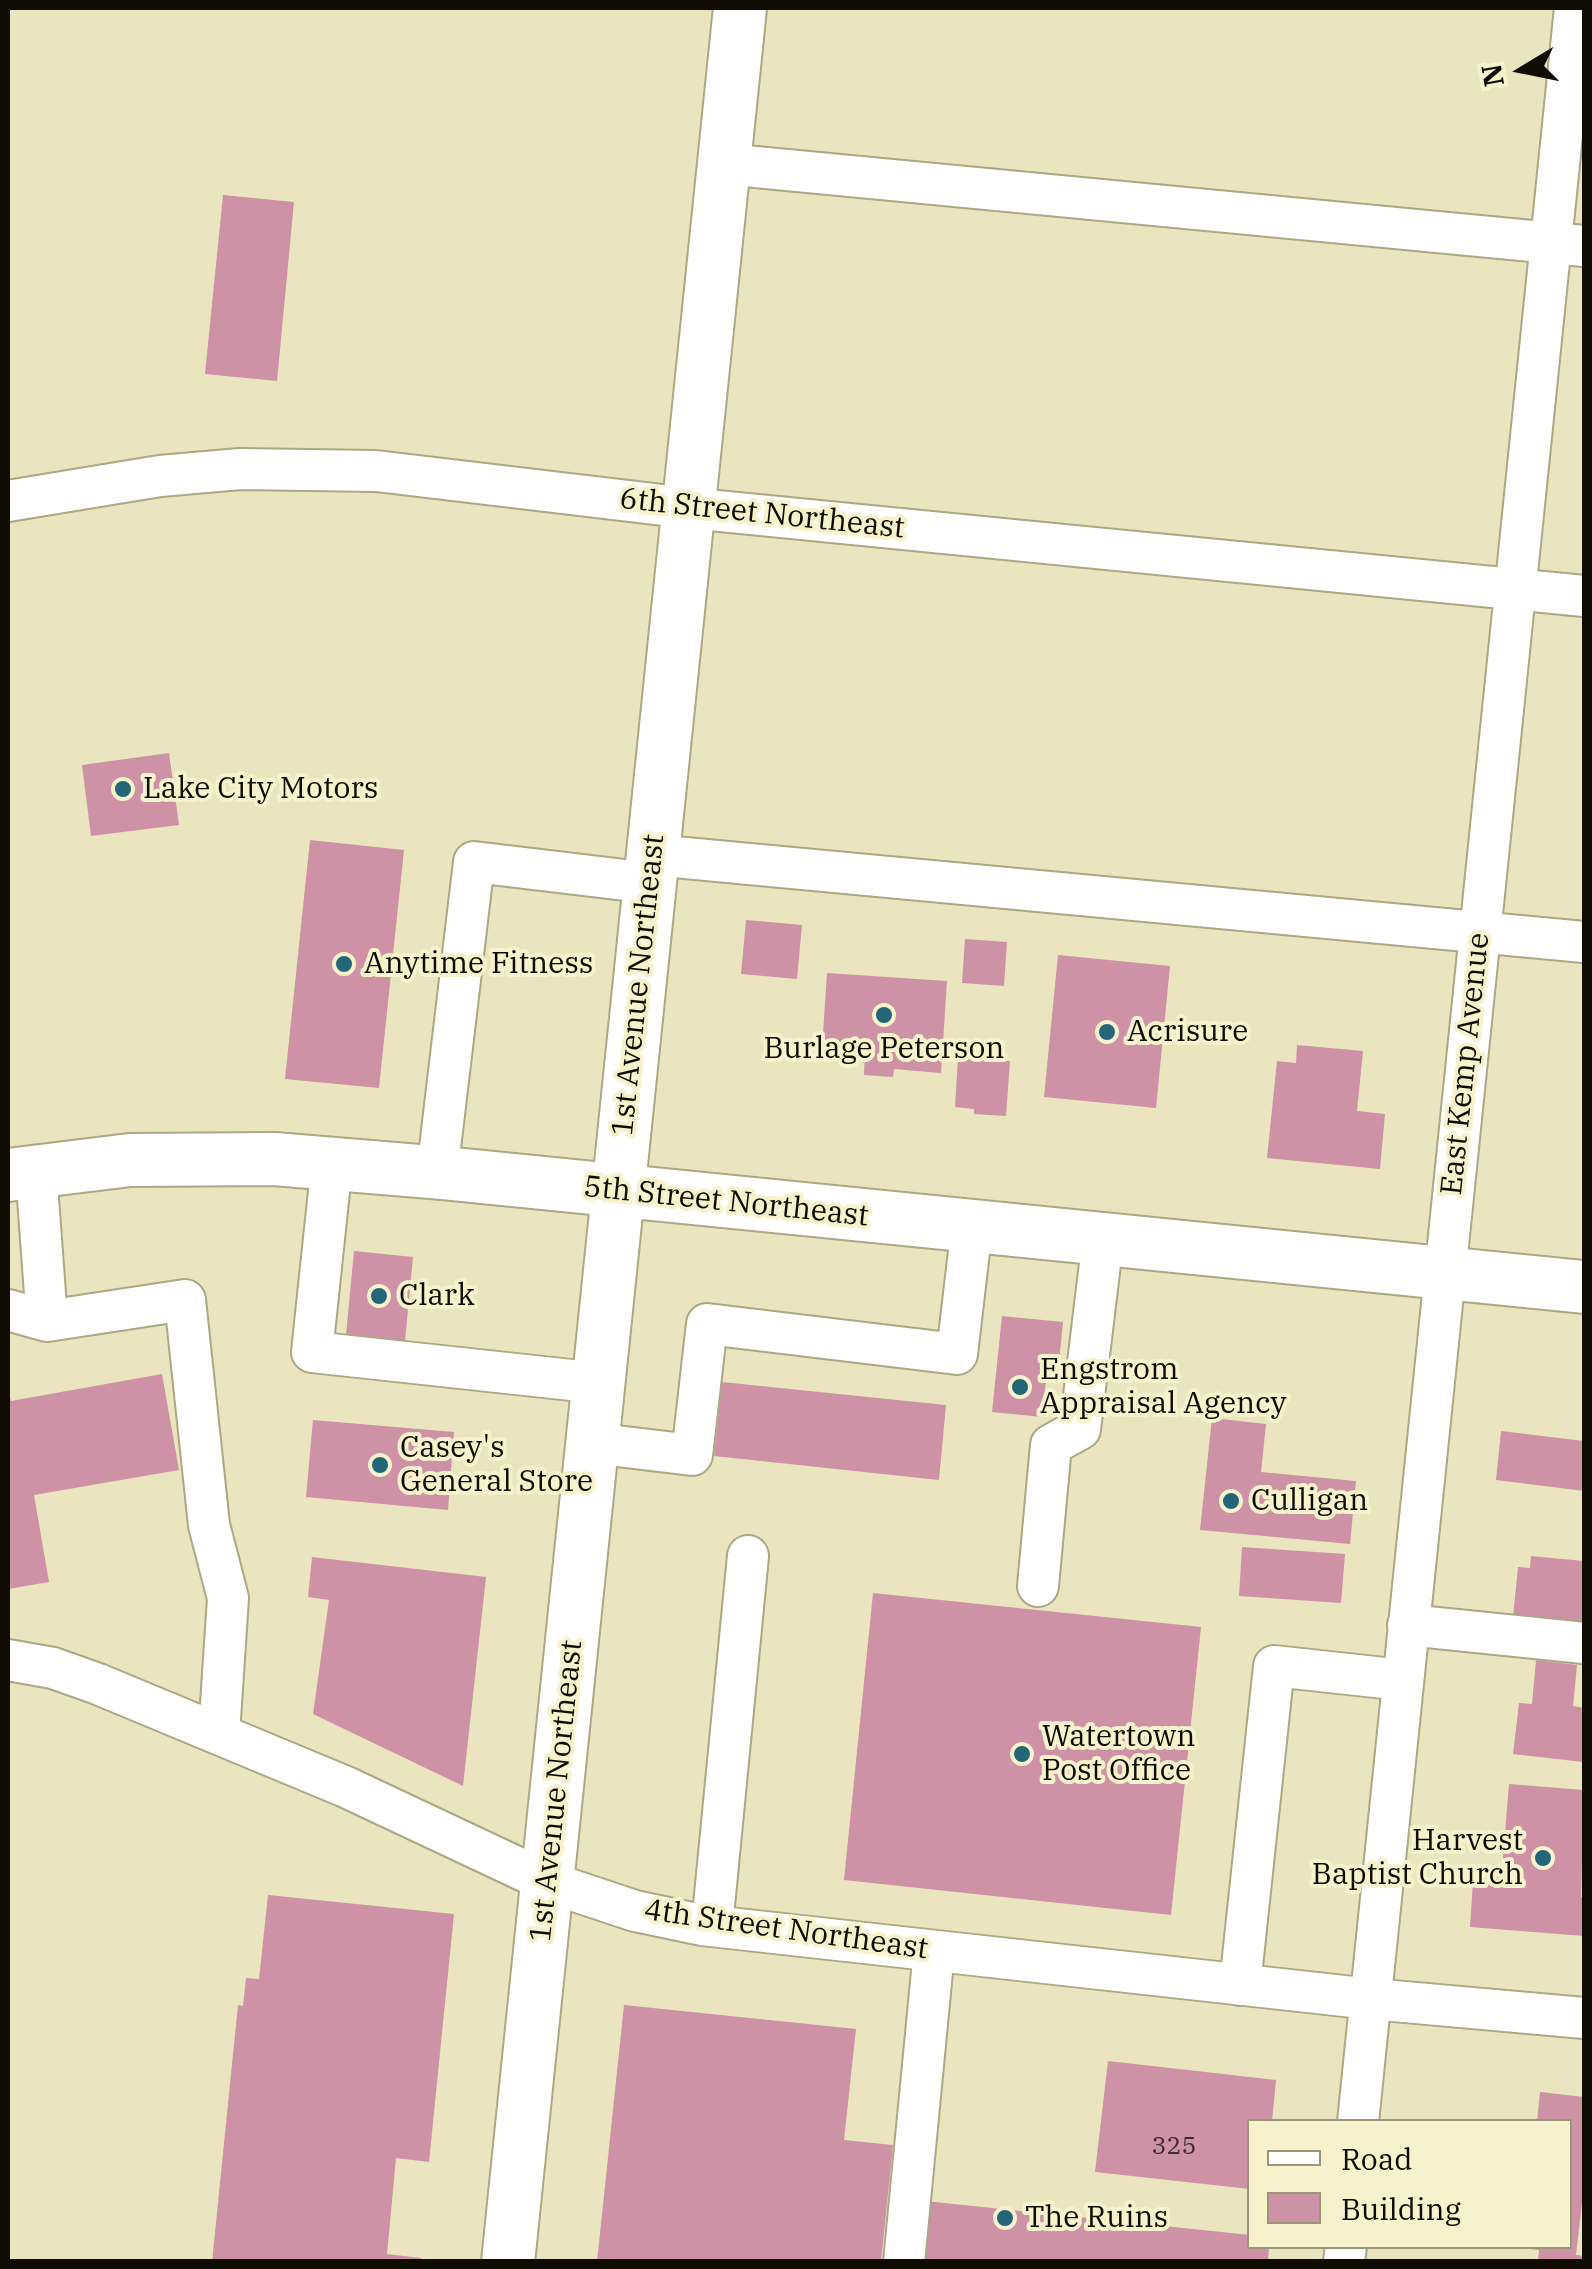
<!DOCTYPE html>
<html>
<head>
<meta charset="utf-8">
<style>
	body { margin:0 }
	#map { position:relative; width:1592px; height:2269px; overflow:hidden; background:#eae4bf; font-family:"IBM Plex Serif",serif }
	canvas { display:block }
	.frame { position:absolute; inset:0; border:10px solid #0f0d03; pointer-events:none }
	.legend { position:absolute; left:1247px; top:2119px; width:325px; height:130px; box-sizing:border-box; background:#f7f1cc; border:2px solid #9a967c; margin:0; padding:12px 18px; list-style:none; font-size:30px; color:#0f0d03 }
	.legend li { display:flex; align-items:center; gap:20px; height:50px }
	.legend b { width:50px; border:2px solid #9a967c }
	.north { position:absolute; left:1472px; top:20px; width:100px; height:100px; -webkit-text-stroke:8px #f7f1cc; paint-order:stroke; rotate:260deg; font-size:28px; font-weight:700; line-height:40px; text-align:center; color:#0f0d03 }
	.north::after { content:''; display:block; margin:auto; width:35px; height:45px; background:#0f0d03; clip-path:polygon(50% 0,100% 100%,50% 72%,0 100%) }
</style>
</head>
<body>
<div id="map">
<canvas width="1592" height="2269"></canvas>
<div class="frame"></div>
<ul class="legend">
<li><b style="height:12px;background:#fff"></b>Road</li>
<li><b style="height:28px;background:#cd92a6"></b>Building</li>
</ul>
<div class="north">N</div>
</div>
<script>
const ctx = document.querySelector('canvas').getContext('2d');
ctx.lineJoin = 'round';
function paint(path, color) {
  ctx.fillStyle = color;
  ctx.fill(path, 'evenodd');
}
function shape(rows) {
  const path = new Path2D();
  for (const r of rows) {
    path.moveTo(r[0], r[1]);
    for (let i = 2; i < r.length; i += 2) path.lineTo(r[i], r[i + 1]);
  }
  return path;
}
function trace(path, color, width, dash) {
  ctx.strokeStyle = color;
  ctx.lineWidth = width;
  ctx.lineCap = dash ? 'butt' : 'round';
  ctx.setLineDash(dash || []);
  ctx.stroke(path);
}
function drawText(font, color, halo, rows, align = 'center') {
  ctx.font = font + ' "IBM Plex Serif",serif';
  ctx.lineWidth = 8;
  ctx.setLineDash([]);
  ctx.textBaseline = 'middle';
  ctx.strokeStyle = halo;
  ctx.fillStyle = color;
  for (const [text, x, y, turn = 0] of rows) {
    ctx.save();
    ctx.translate(x, y);
    ctx.rotate((+turn || 0) * Math.PI / 180);
    ctx.textAlign = isNaN(turn) ? turn : align;
    if (halo) ctx.strokeText(text, 0, 0);
    ctx.fillText(text, 0, 0);
    ctx.restore();
  }
}
const building = shape([
	[223,195,294,202,277,381,205,374],
	[169,753,179,825,91,836,82,765],
	[310,840,404,850,379,1088,285,1079],
	[746,920,802,925,797,979,741,974],
	[965,939,1007,942,1004,986,962,983],
	[1058,955,1170,966,1156,1108,1044,1097],
	[827,973,947,981,941,1073,894,1069,893,1077,864,1075,865,1052,822,1049],
	[1297,1045,1363,1051,1357,1111,1385,1114,1380,1169,1267,1158,1277,1061,1296,1063],
	[958,1058,1010,1061,1006,1116,974,1114,974,1109,955,1107],
	[354,1251,413,1257,405,1341,346,1335],
	[1002,1316,1063,1322,1059,1362,1048,1361,1042,1417,992,1412],
	[162,1374,179,1470,34,1495,49,1582,8,1589,8,1390,11,1401],
	[722,1382,946,1405,939,1480,714,1456],
	[1212,1418,1266,1424,1261,1472,1356,1481,1350,1544,1200,1530],
	[313,1420,454,1432,448,1510,306,1497],
	[1501,1431,1584,1441,1584,1491,1496,1480],
	[1242,1547,1345,1554,1341,1603,1239,1596],
	[1531,1556,1584,1561,1584,1624,1513,1617,1518,1567,1530,1568],
	[312,1557,486,1577,463,1786,313,1714,329,1600,308,1597],
	[873,1593,1201,1627,1171,1915,844,1880],
	[1536,1660,1577,1665,1573,1706,1584,1708,1583,1762,1513,1754,1519,1703,1532,1704],
	[1509,1784,1584,1790,1581,1897,1584,1898,1584,1936,1470,1927,1474,1867,1502,1870],
	[268,1895,454,1914,429,2162,396,2158,387,2254,421,2258,421,2262,212,2262,238,2005,243,2006,246,1978,259,1979],
	[624,2005,856,2029,844,2140,893,2145,881,2262,597,2262],
	[1108,2061,1276,2080,1272,2122,1250,2122,1250,2189,1095,2172],
	[1540,2092,1584,2097,1584,2186,1576,2255,1584,2256,1584,2262,1538,2262,1539,2250,1530,2249,1570,2246,1570,2122,1537,2122],
	[925,2201,1250,2235,1250,2246,1269,2246,1268,2262,919,2262]
]);
const minor = shape([
	[724,164,1584,246],
	[8,501,160,476,240,469,376,471,688,508,1584,596],
	[653,855,1584,942],
	[332,1163,312,1352,599,1383],
	[36,1171,47,1321],
	[437,1173,474,862,650,883],
	[8,1310,47,1321,185,1300,209,1525,228,1598,219,1734],
	[592,1443,692,1455,707,1324,957,1354,972,1226],
	[1038,1586,1051,1445,1080,1429,1103,1239],
	[1408,1625,1584,1643],
	[8,1660,53,1668,98,1684,346,1787,548,1882,635,1911,702,1925,1371,1999,1584,2018],
	[712,1926,748,1556],
	[1240,1985,1274,1666,1403,1680],
	[1358,2122,1575,8],
	[904,2262,934,1951],
	[1344,2262,1346,2246]
]);
const major = shape([
	[8,1175,130,1160,274,1159,443,1173,1584,1287],
	[508,2262,740,8]
]);
const markers = [
	[123,789,10,"#267"],
	[344,964,10,"#267"],
	[884,1015,10,"#267"],
	[1107,1032,10,"#267"],
	[379,1296,10,"#267"],
	[1020,1387,10,"#267"],
	[380,1465,10,"#267"],
	[1231,1501,10,"#267"],
	[1022,1754,10,"#267"],
	[1543,1858,10,"#267"],
	[1005,2218,10,"#267"]
];
const numberNames = [
	["325",1174,2147]
];
const streetNames = [
	["6th Street Northeast",762,514,6],
	["1st Avenue Northeast",639,985,-84],
	["East Kemp Avenue",1466,1064,-84],
	["5th Street Northeast",726,1202,6],
	["1st Avenue Northeast",557,1791,-84],
	["4th Street Northeast",786,1930,8]
];
const poiNames = [
	["Lake City Motors",143,789],
	["Anytime Fitness",364,964],
	["Acrisure",1127,1032],
	["Burlage Peterson",884,1049,"center"],
	["Clark",399,1296],
	["Engstrom",1040,1370],
	["Appraisal Agency",1040,1404],
	["Casey's",400,1448],
	["General Store",400,1482],
	["Culligan",1251,1501],
	["Watertown",1042,1737],
	["Post Office",1042,1771],
	["Harvest",1523,1841,"right"],
	["Baptist Church",1523,1875,"right"],
	["The Ruins",1025,2218]
];
paint(building, '#cd92a6');
trace(minor, '#aca784', 44);
trace(major, '#aca784', 56);
trace(minor, '#fff', 40);
trace(major, '#fff', 52);
for (const [x, y, r, color] of markers) {
  const dot = new Path2D();
  dot.arc(x, y, r, 0, 2 * Math.PI);
  ctx.fillStyle = color;
  ctx.fill(dot);
  trace(dot, '#f7f1cc', 4);
}
drawText('25px', '#3e2e2c', null, numberNames);
drawText('30px', '#0f0d03', '#f7f1cc', streetNames);
drawText('30px', '#0f0d03', '#f7f1cc', poiNames, 'left');
</script>
</body>
</html>
